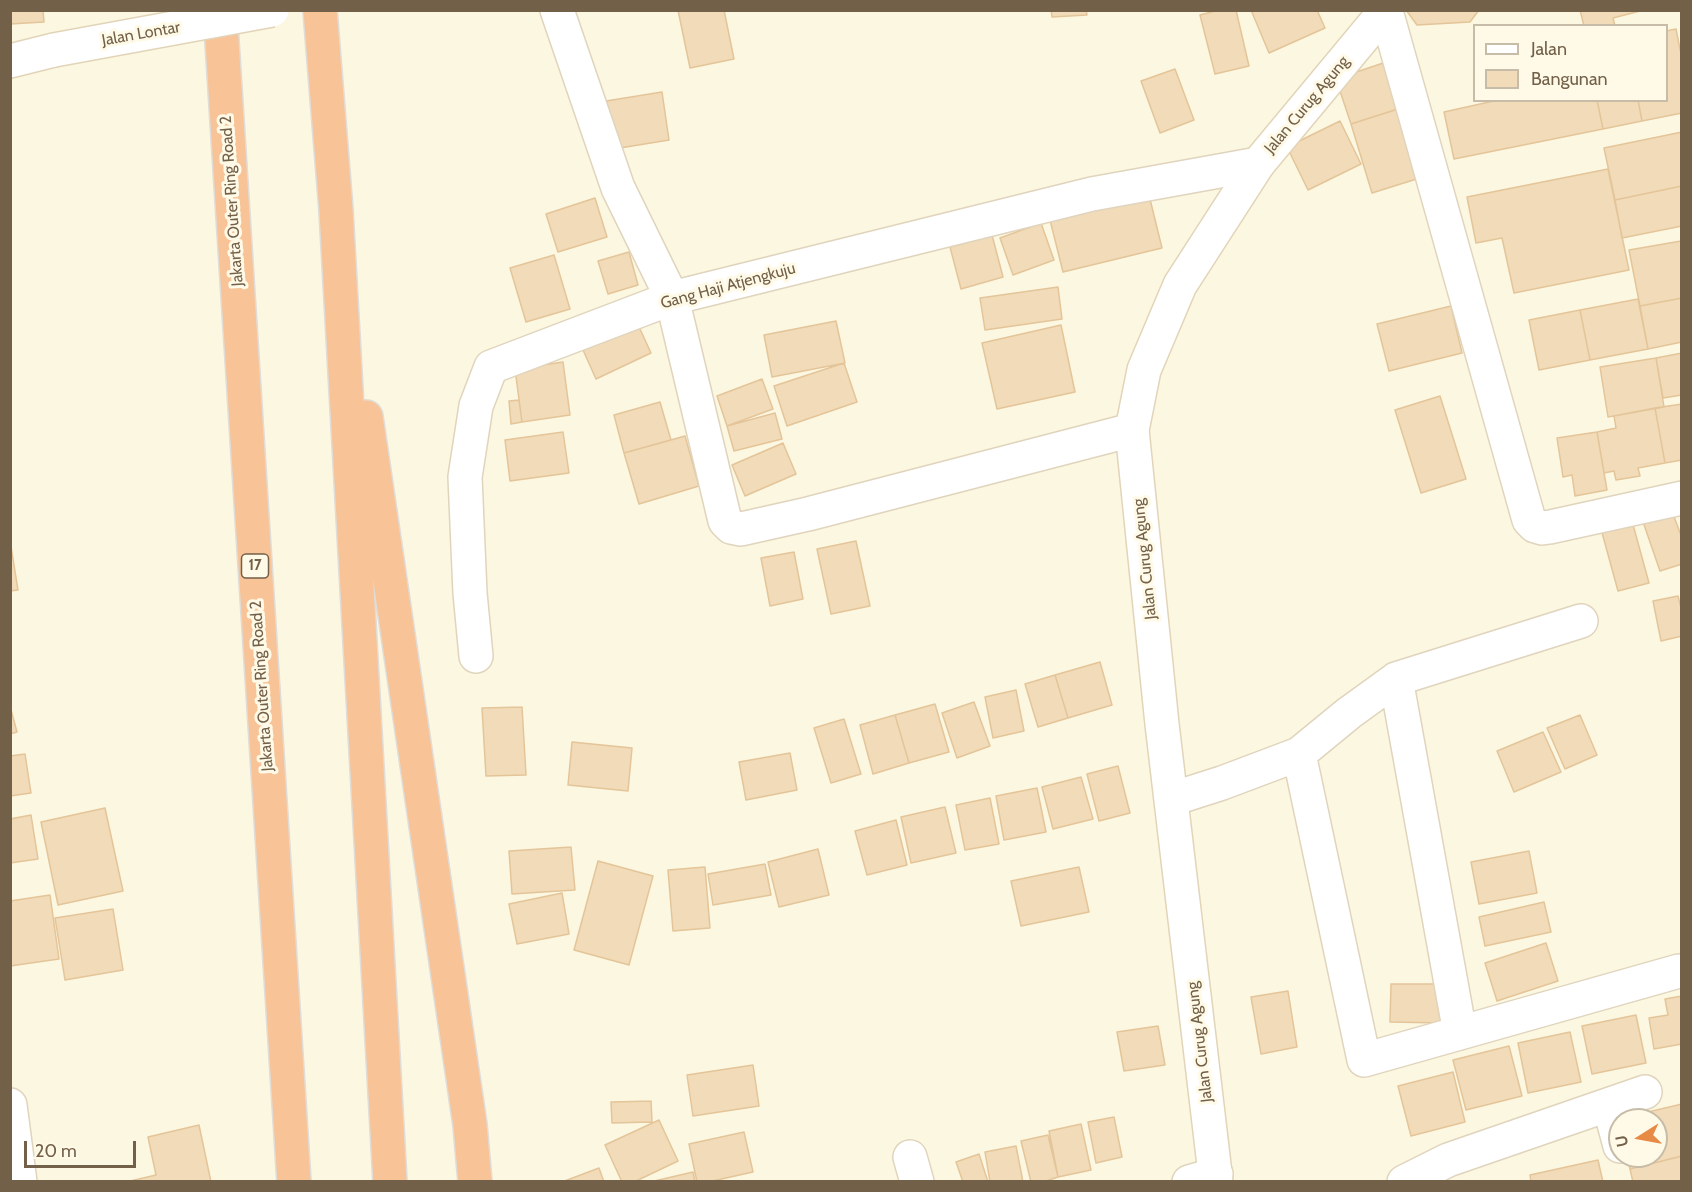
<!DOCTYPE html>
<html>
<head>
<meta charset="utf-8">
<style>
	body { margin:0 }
	#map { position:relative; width:1692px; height:1192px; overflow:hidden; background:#fcf7e1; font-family:Cabin,sans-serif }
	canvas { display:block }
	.frame { position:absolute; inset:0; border:12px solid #736048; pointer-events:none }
	.legend { position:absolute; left:1473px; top:24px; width:195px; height:78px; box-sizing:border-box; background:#fffae7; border:2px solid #c7bca7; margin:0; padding:8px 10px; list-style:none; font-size:18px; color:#736048 }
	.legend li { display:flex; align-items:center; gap:12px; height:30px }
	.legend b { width:30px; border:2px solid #c7bca7 }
	.north { position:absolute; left:1608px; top:1108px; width:60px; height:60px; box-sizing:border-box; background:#fffae7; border:2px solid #c7bca7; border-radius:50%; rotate:259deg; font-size:16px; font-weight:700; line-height:24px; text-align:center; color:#736048 }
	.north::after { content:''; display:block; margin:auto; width:21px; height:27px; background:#e78a45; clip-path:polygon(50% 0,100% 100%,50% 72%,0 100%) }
	.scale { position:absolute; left:24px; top:1141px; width:112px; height:27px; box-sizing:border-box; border:3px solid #736048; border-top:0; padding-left:8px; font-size:18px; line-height:21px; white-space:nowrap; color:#736048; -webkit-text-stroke:4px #fffae7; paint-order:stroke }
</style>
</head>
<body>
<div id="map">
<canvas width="1692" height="1192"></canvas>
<div class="frame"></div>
<ul class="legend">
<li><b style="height:8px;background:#fff"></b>Jalan</li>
<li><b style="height:16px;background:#f1dbb8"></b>Bangunan</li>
</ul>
<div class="north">U</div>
<div class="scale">20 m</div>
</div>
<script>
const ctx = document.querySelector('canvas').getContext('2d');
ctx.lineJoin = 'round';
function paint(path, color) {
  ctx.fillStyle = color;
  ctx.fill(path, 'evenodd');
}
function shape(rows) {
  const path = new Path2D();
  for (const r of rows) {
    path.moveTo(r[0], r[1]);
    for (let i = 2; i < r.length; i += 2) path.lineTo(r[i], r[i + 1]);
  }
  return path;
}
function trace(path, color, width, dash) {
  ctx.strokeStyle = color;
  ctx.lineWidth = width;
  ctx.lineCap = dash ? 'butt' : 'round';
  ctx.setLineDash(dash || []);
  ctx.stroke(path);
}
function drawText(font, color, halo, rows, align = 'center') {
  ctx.font = font + ' Cabin,sans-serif';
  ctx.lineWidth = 6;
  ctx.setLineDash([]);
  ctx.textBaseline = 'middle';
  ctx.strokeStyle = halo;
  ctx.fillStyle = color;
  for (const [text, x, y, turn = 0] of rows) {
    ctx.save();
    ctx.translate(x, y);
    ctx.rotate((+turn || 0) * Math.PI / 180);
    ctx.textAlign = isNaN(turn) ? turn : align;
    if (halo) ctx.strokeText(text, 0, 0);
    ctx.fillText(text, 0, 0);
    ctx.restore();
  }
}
const building = shape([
	[10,10,43,10,44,22,10,24,10,10],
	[678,10,724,10,734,59,690,68,678,10],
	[1051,10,1086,10,1087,15,1052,17,1051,10],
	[1219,10,1236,10,1249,66,1215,74,1200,15,1219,10],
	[1251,10,1317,10,1325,28,1269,53,1251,10],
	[1406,10,1479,10,1470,22,1417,25,1406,10],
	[1580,10,1644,10,1613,18,1615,26,1584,26,1580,10],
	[1676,29,1682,59,1682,113,1642,121,1638,100,1666,100,1666,31,1676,29],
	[1386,62,1401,108,1351,124,1336,79,1386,62],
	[1175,69,1194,120,1160,133,1141,81,1175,69],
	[662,92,669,140,614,149,606,101,662,92],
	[1498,100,1597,100,1603,129,1454,159,1444,112,1498,100],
	[1597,100,1638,100,1642,121,1603,129,1597,100],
	[1401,108,1423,177,1372,193,1351,124,1401,108],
	[1340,121,1361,164,1308,190,1287,147,1340,121],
	[1682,132,1682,186,1615,200,1604,148,1682,132],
	[1608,169,1629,270,1514,293,1502,238,1476,243,1467,197,1608,169],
	[1682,186,1682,226,1622,238,1615,200,1682,186],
	[1149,195,1162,248,1063,272,1050,220,1149,195],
	[595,198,607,237,558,252,546,214,595,198],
	[1041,223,1054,260,1013,275,1000,238,1041,223],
	[992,235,1003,277,961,289,950,247,992,235],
	[1681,241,1682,298,1640,306,1629,250,1681,241],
	[629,252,638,285,608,294,598,261,629,252],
	[554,255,570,309,526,322,510,268,554,255],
	[1058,287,1062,319,985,330,980,298,1058,287],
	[1682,298,1682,342,1648,349,1640,306,1682,298],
	[1638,299,1648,349,1590,360,1580,310,1638,299],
	[1451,306,1462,353,1389,371,1377,324,1451,306],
	[1580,310,1590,360,1539,370,1529,320,1580,310],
	[634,316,651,353,596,379,579,341,634,316],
	[836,321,845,363,772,377,764,335,836,321],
	[1061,325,1075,392,997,409,982,343,1061,325],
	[1682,353,1682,395,1663,398,1656,358,1682,353],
	[1656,358,1664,407,1608,417,1600,367,1656,358],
	[563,362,570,415,522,422,515,369,563,362],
	[844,363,857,402,787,426,774,386,844,363],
	[762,379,773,409,727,426,717,396,762,379],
	[1440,396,1466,479,1421,493,1395,410,1440,396],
	[519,400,522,422,511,424,509,401,519,400],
	[660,402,671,440,624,453,614,415,660,402],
	[1682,404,1682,460,1665,463,1655,408,1682,404],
	[1655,408,1665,463,1638,468,1640,476,1616,480,1614,471,1604,473,1597,432,1616,428,1614,416,1655,408],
	[775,413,782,439,734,451,727,426,775,413],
	[563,432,569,473,510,481,505,440,563,432],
	[1597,432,1607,490,1575,496,1572,475,1563,477,1557,438,1597,432],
	[685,436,699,486,639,504,624,453,685,436],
	[783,443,796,474,745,496,732,465,783,443],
	[1670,506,1682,538,1682,564,1660,571,1641,516,1670,506],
	[1632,521,1649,583,1618,591,1601,529,1632,521],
	[10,540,18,590,10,591,10,540],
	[856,541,870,606,831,614,817,549,856,541],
	[794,552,803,599,770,606,761,558,794,552],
	[1678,596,1682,612,1682,636,1661,641,1653,601,1678,596],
	[1100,662,1112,705,1068,718,1055,675,1100,662],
	[1055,675,1068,718,1038,727,1025,684,1055,675],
	[1016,690,1024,731,993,738,985,697,1016,690],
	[974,702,990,746,957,758,942,713,974,702],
	[935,704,949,752,909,763,895,715,935,704],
	[10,706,17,732,10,734,10,706],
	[522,707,526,775,486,776,482,708,522,707],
	[895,715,909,763,873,774,860,725,895,715],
	[1580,715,1597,755,1565,769,1547,728,1580,715],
	[844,719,861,774,831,783,814,728,844,719],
	[1543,732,1561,772,1514,792,1497,751,1543,732],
	[572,742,632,748,628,791,568,785,572,742],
	[790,753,797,790,746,800,739,762,790,753],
	[25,754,31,793,10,796,10,756,25,754],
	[1118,766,1130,813,1099,821,1087,774,1118,766],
	[1081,777,1093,819,1053,829,1042,787,1081,777],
	[1037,788,1046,832,1004,840,996,796,1037,788],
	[990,798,999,844,965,850,956,805,990,798],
	[945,807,956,853,911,863,901,817,945,807],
	[105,808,123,891,58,905,41,822,105,808],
	[31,815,38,859,10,863,10,819,31,815],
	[896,820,907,865,867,875,855,831,896,820],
	[571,847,575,890,512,894,509,851,571,847],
	[818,849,829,895,779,907,768,862,818,849],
	[1529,851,1537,893,1479,904,1471,862,1529,851],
	[598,861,653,876,629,965,574,950,598,861],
	[765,864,771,895,713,905,708,874,765,864],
	[705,867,710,928,673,931,668,870,705,867],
	[1079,867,1089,912,1021,926,1011,881,1079,867],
	[562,893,569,934,517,944,509,904,562,893],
	[50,895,59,959,10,966,10,901,50,895],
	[1544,902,1551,932,1485,946,1479,917,1544,902],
	[113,909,123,970,65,980,55,918,113,909],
	[1546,943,1558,981,1497,1001,1485,963,1546,943],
	[1391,984,1442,984,1442,1023,1390,1022,1391,984],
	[1288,991,1297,1047,1261,1054,1251,997,1288,991],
	[1682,996,1682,1044,1654,1049,1649,1018,1668,1015,1665,999,1682,996],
	[1636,1015,1646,1063,1592,1074,1582,1026,1636,1015],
	[1158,1026,1165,1065,1124,1071,1117,1032,1158,1026],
	[1570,1032,1581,1082,1528,1093,1518,1043,1570,1032],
	[1509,1046,1522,1096,1466,1110,1453,1060,1509,1046],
	[753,1065,759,1106,693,1116,687,1075,753,1065],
	[1453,1072,1465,1122,1411,1136,1398,1086,1453,1072],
	[651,1101,652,1122,612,1123,611,1102,651,1101],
	[1682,1104,1682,1156,1630,1169,1627,1156,1656,1156,1656,1120,1618,1119,1682,1104],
	[1114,1117,1122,1157,1096,1163,1088,1122,1114,1117],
	[659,1120,678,1161,634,1182,622,1182,605,1145,659,1120],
	[1081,1124,1091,1170,1058,1177,1049,1131,1081,1124],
	[199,1125,211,1182,126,1182,156,1175,148,1137,199,1125],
	[744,1132,753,1172,708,1182,697,1182,689,1144,744,1132],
	[1048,1135,1058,1177,1043,1182,1031,1182,1021,1141,1048,1135],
	[1016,1146,1023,1182,990,1182,985,1152,1016,1146],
	[979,1154,988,1182,963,1182,956,1162,979,1154],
	[1682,1156,1682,1182,1633,1182,1630,1169,1682,1156],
	[1598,1160,1603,1182,1531,1182,1530,1175,1598,1160],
	[599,1168,604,1182,562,1182,599,1168],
	[693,1172,695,1182,650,1182,693,1172]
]);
const street = shape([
	[557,10,618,188,672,298,725,521,731,527,741,529,808,514,1132,430],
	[1386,11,1529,520,1535,526,1542,528,1550,527,1682,498],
	[1581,621,1396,679,1349,713,1299,754,1364,1060,1679,971],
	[476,656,470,593,465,477,476,406,491,367,672,298,1092,194,1258,164],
	[1396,679,1460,1033],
	[1172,799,1222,783,1299,754],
	[10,1105,20,1182],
	[1609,1105,1620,1146],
	[910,1157,917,1182],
	[1189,1182,1216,1174],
	[1404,1182,1448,1160,1645,1092]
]);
const secondary = shape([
	[10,61,54,50],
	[1216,1182,1162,724,1132,430,1144,370,1180,285,1258,164,1386,10]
]);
const highway = shape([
	[220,10,294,1182],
	[320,10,336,210,390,1182],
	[366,417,470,1125,475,1182]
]);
const secondaryBridge = shape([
	[54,50,272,10]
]);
const shields = [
	[255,566,27]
];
const shieldNames = [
	["17",255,566]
];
const streetNames = [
	["Jalan Lontar",141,34,-10],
	["Jalan Curug Agung",1307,105,-50],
	["Jakarta Outer Ring Road 2",232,201,-94],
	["Gang Haji Atjengkuju",728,286,-15],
	["Jalan Curug Agung",1145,559,-96],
	["Jakarta Outer Ring Road 2",262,686,-94],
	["Jalan Curug Agung",1200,1042,-97]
];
paint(building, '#f1dbb8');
trace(building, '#e4c599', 1.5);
trace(street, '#e0d4bd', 36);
trace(secondary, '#e2d4b8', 36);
trace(highway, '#e0dcd7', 36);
trace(street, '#fff', 33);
trace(secondary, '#fff', 33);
trace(highway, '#f7c397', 33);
trace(secondaryBridge, '#e2d4b8', 36, []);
trace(secondaryBridge, '#fff', 33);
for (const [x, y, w] of shields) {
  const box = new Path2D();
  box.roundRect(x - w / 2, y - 12, w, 24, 4.5);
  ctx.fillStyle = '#fffae7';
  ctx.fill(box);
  trace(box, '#736048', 1.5);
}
drawText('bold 15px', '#736048', null, shieldNames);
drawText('16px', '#736048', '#fffae7', streetNames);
</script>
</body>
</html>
